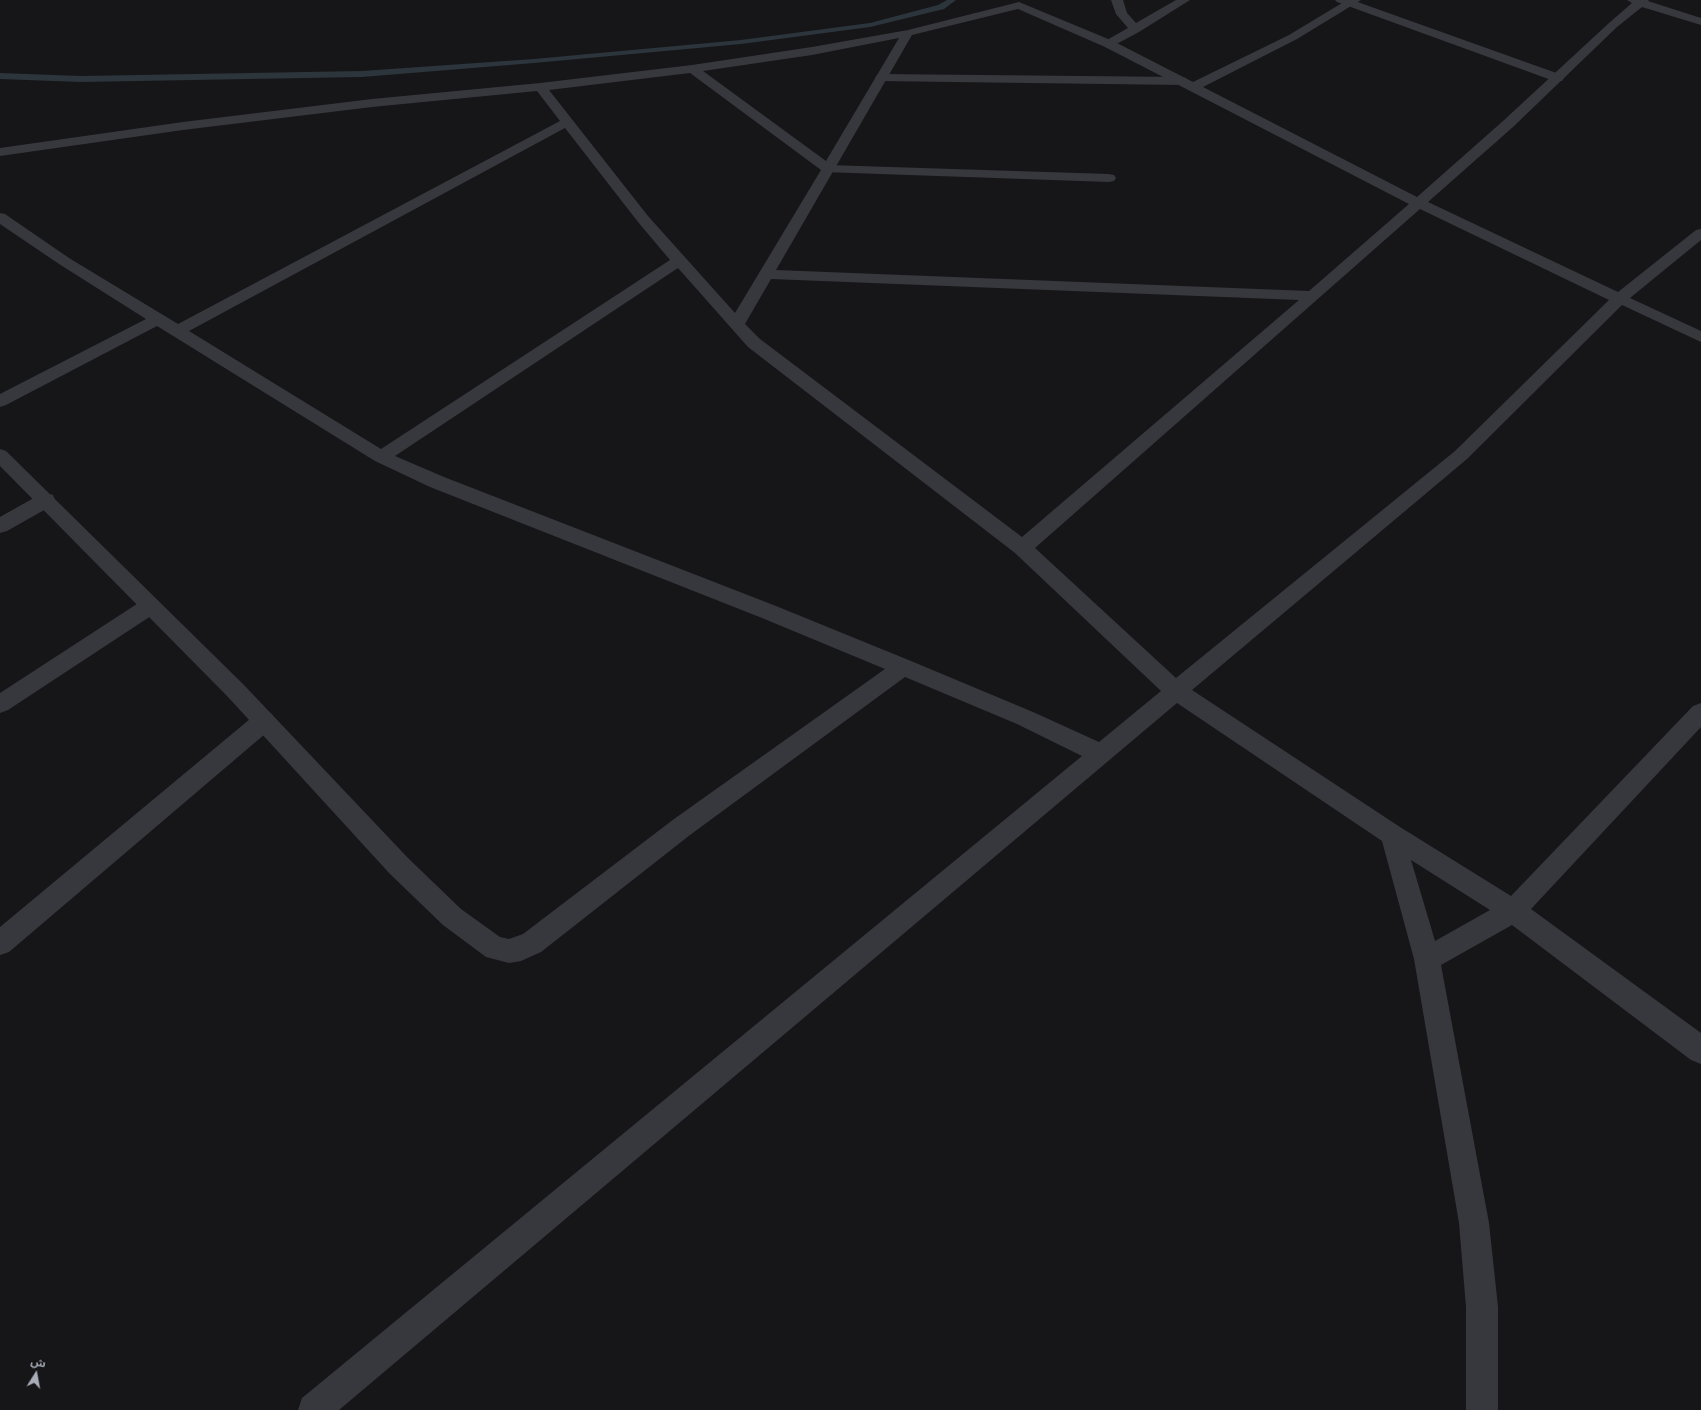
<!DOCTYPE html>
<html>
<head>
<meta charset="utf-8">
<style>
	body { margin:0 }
	#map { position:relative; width:1701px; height:1410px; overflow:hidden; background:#161618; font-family:"IBM Plex Sans","Noto Sans Arabic",sans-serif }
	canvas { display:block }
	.north { position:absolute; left:16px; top:1354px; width:40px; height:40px; -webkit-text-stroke:3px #111113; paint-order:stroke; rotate:11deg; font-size:11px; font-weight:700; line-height:16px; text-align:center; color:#a8adb8 }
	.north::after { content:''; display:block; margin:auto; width:14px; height:18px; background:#a8adb8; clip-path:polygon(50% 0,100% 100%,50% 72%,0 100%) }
</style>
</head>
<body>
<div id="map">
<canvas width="1701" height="1410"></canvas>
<div class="north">ش</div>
</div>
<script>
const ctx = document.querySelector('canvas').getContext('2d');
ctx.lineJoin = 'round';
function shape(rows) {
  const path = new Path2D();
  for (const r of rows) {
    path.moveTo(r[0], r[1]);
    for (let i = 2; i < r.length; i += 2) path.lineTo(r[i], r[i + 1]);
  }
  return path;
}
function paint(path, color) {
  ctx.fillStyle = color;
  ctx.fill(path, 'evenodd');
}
const stream = shape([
	[947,0,956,0,944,9,870,27,741,44,534,63,362,77,81,82,0,79,0,73,81,76,362,71,534,59,741,40,870,23,938,5,947,0]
]);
const service = shape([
	[1111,0,1123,0,1127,13,1136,23,1176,0,1190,0,1139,32,1109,48,1105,47,1103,44,1105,41,1128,28,1116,14,1111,0],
	[1335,0,1352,0,1562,75,1564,78,1562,81,1554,81,1337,2,1335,0],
	[881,74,1182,77,1186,78,1188,81,1186,84,1182,85,877,81,875,78,877,75,881,74],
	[828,165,1109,174,1114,175,1116,178,1114,181,1109,182,823,172,821,169,823,166,828,165],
	[46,493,53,495,55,500,53,505,7,531,0,533,0,517,39,495,46,493],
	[150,598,157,600,160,606,157,612,8,710,0,713,0,693,143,600,150,598],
	[264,712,272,714,275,721,272,728,9,952,0,955,0,927,256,714,264,712]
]);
const minor = shape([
	[1347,0,1361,0,1297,39,1203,87,1417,197,1503,121,1609,23,1632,3,1627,0,1649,0,1648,1,1701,18,1701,25,1642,7,1617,27,1513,127,1428,202,1618,292,1696,230,1701,229,1701,240,1630,298,1701,331,1701,342,1622,305,1467,459,1192,690,1400,827,1511,896,1693,706,1701,703,1701,727,1531,909,1701,1033,1701,1064,1691,1060,1512,925,1441,965,1489,1223,1498,1307,1498,1410,1466,1410,1466,1307,1459,1223,1414,959,1382,841,1177,703,339,1410,298,1410,302,1398,1082,756,1017,724,905,677,690,835,541,952,521,961,509,963,486,957,443,925,390,874,228,697,0,466,0,449,6,451,244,685,408,858,461,909,500,937,509,939,523,934,674,819,885,669,762,618,430,487,375,461,157,326,6,405,0,407,0,394,146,319,59,264,0,224,0,213,5,214,69,258,178,324,560,121,537,91,372,107,183,130,0,156,0,148,183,122,372,99,540,83,692,65,812,47,908,30,1019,2,1113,41,1193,82,1289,35,1347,0],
	[1018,9,1105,47,1409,204,1309,291,776,270,912,35,1018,9],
	[899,38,826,161,703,71,812,55,899,38],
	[690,73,821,170,735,313,648,216,549,90,690,73],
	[565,128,638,222,670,260,381,449,189,331,565,128],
	[1420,209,1609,300,1455,451,1176,678,1035,548,1420,209],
	[678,268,748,347,1015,553,1161,691,1099,742,1033,712,911,661,776,606,444,477,395,456,678,268],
	[771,279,1299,300,1022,537,760,339,745,324,771,279],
	[1411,860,1490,910,1435,941,1411,860]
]);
paint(stream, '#2c353c');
paint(service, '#37383d');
paint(minor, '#37383d');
</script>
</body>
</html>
